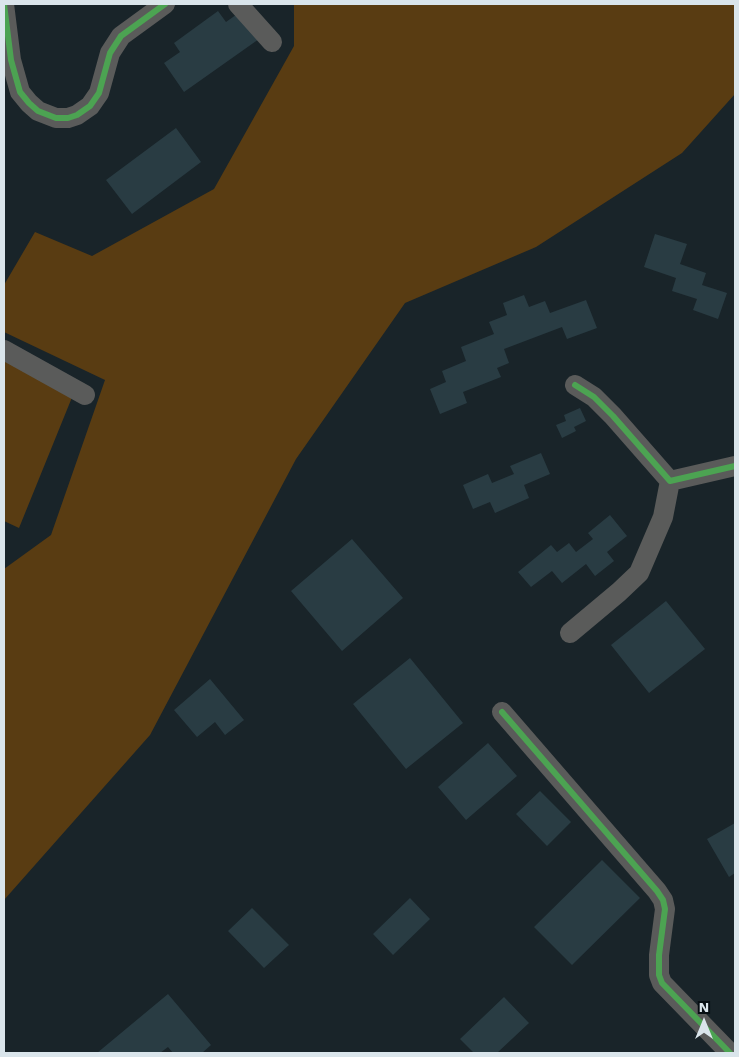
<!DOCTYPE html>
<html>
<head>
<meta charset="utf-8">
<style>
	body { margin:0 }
	#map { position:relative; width:739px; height:1057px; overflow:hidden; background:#192429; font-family:"Work Sans",sans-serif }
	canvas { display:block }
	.frame { position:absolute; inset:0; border:5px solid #dae5eb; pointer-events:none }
	.north { position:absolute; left:679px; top:997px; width:50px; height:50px; -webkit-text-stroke:4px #060e12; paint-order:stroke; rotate:0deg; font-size:14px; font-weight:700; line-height:20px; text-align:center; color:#dae5eb }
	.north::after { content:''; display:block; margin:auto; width:18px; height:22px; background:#dae5eb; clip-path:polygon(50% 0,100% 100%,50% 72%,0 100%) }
</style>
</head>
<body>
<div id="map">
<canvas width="739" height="1057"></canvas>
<div class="frame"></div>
<div class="north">N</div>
</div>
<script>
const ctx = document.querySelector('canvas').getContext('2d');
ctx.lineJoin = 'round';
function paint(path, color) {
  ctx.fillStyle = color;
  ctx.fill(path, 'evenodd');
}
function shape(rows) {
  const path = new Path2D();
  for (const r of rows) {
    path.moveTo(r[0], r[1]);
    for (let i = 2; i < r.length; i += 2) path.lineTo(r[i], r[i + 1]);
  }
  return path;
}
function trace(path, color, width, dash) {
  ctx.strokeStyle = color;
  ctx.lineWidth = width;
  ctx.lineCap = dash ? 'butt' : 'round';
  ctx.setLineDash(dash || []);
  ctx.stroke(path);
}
const green = shape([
	[294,4,735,4,735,94,682,153,536,247,405,303,296,459,150,735,4,900,4,569,51,535,105,380,4,332,4,285,35,232,92,256,214,189,294,46],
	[4,345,77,385,19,528,4,521]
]);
const building = shape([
	[218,11,226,22,240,12,259,39,184,92,164,63,180,52,174,43],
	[176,128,201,162,132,214,106,180],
	[655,234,687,244,680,264,706,273,702,285,727,293,718,319,693,310,697,299,672,291,676,278,644,267],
	[524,295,529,307,545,301,550,313,586,300,597,328,567,339,562,327,504,349,509,363,497,368,501,377,463,392,467,403,440,414,430,389,446,382,442,371,466,361,461,347,494,334,489,322,507,315,503,303],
	[580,408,586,421,574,427,576,431,562,438,556,425,566,421,564,415],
	[541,453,550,474,524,485,529,498,495,513,490,502,473,509,463,485,488,474,492,483,514,474,510,466],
	[610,515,627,536,607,552,614,561,595,576,586,564,562,583,552,571,531,587,518,572,551,545,557,552,569,543,576,552,593,539,588,533],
	[352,539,403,598,342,651,291,591],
	[666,601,705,649,649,693,611,645],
	[410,658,463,723,406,769,353,704],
	[210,679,244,720,225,735,215,722,197,737,174,710],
	[488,743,517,776,466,820,438,787],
	[540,791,571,822,547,846,516,814],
	[735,823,735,873,729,877,707,839],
	[602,860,640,898,572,965,534,927],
	[410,898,430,919,393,955,373,934],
	[252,908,289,945,264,968,228,931],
	[168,994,211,1045,202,1053,173,1053,168,1047,160,1053,97,1053],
	[504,997,529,1023,497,1053,474,1053,460,1039]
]);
const minor = shape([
	[4,4,11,60,20,92,29,103,38,111,56,118,68,118,77,115,90,106,99,93,110,53,121,36,165,4],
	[238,4,272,42],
	[4,350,85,395],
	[575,385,594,397,613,416,670,481,735,466],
	[570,633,619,592,639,573,663,517,670,481],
	[502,712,657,891,663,900,665,909,659,955,659,975,662,983,730,1053]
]);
const cycleway = shape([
	[4,4,11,60,20,92,29,103,38,111,56,118,68,118,77,115,90,106,99,93,110,53,121,36,165,4],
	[575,385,594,397,613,416,670,481,735,466],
	[502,712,657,891,663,900,665,909,659,955,659,975,662,983,730,1053]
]);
paint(green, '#593c12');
paint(building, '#293c43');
trace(minor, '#5a5b5a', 20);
trace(cycleway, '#4ca352', 6);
</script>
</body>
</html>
